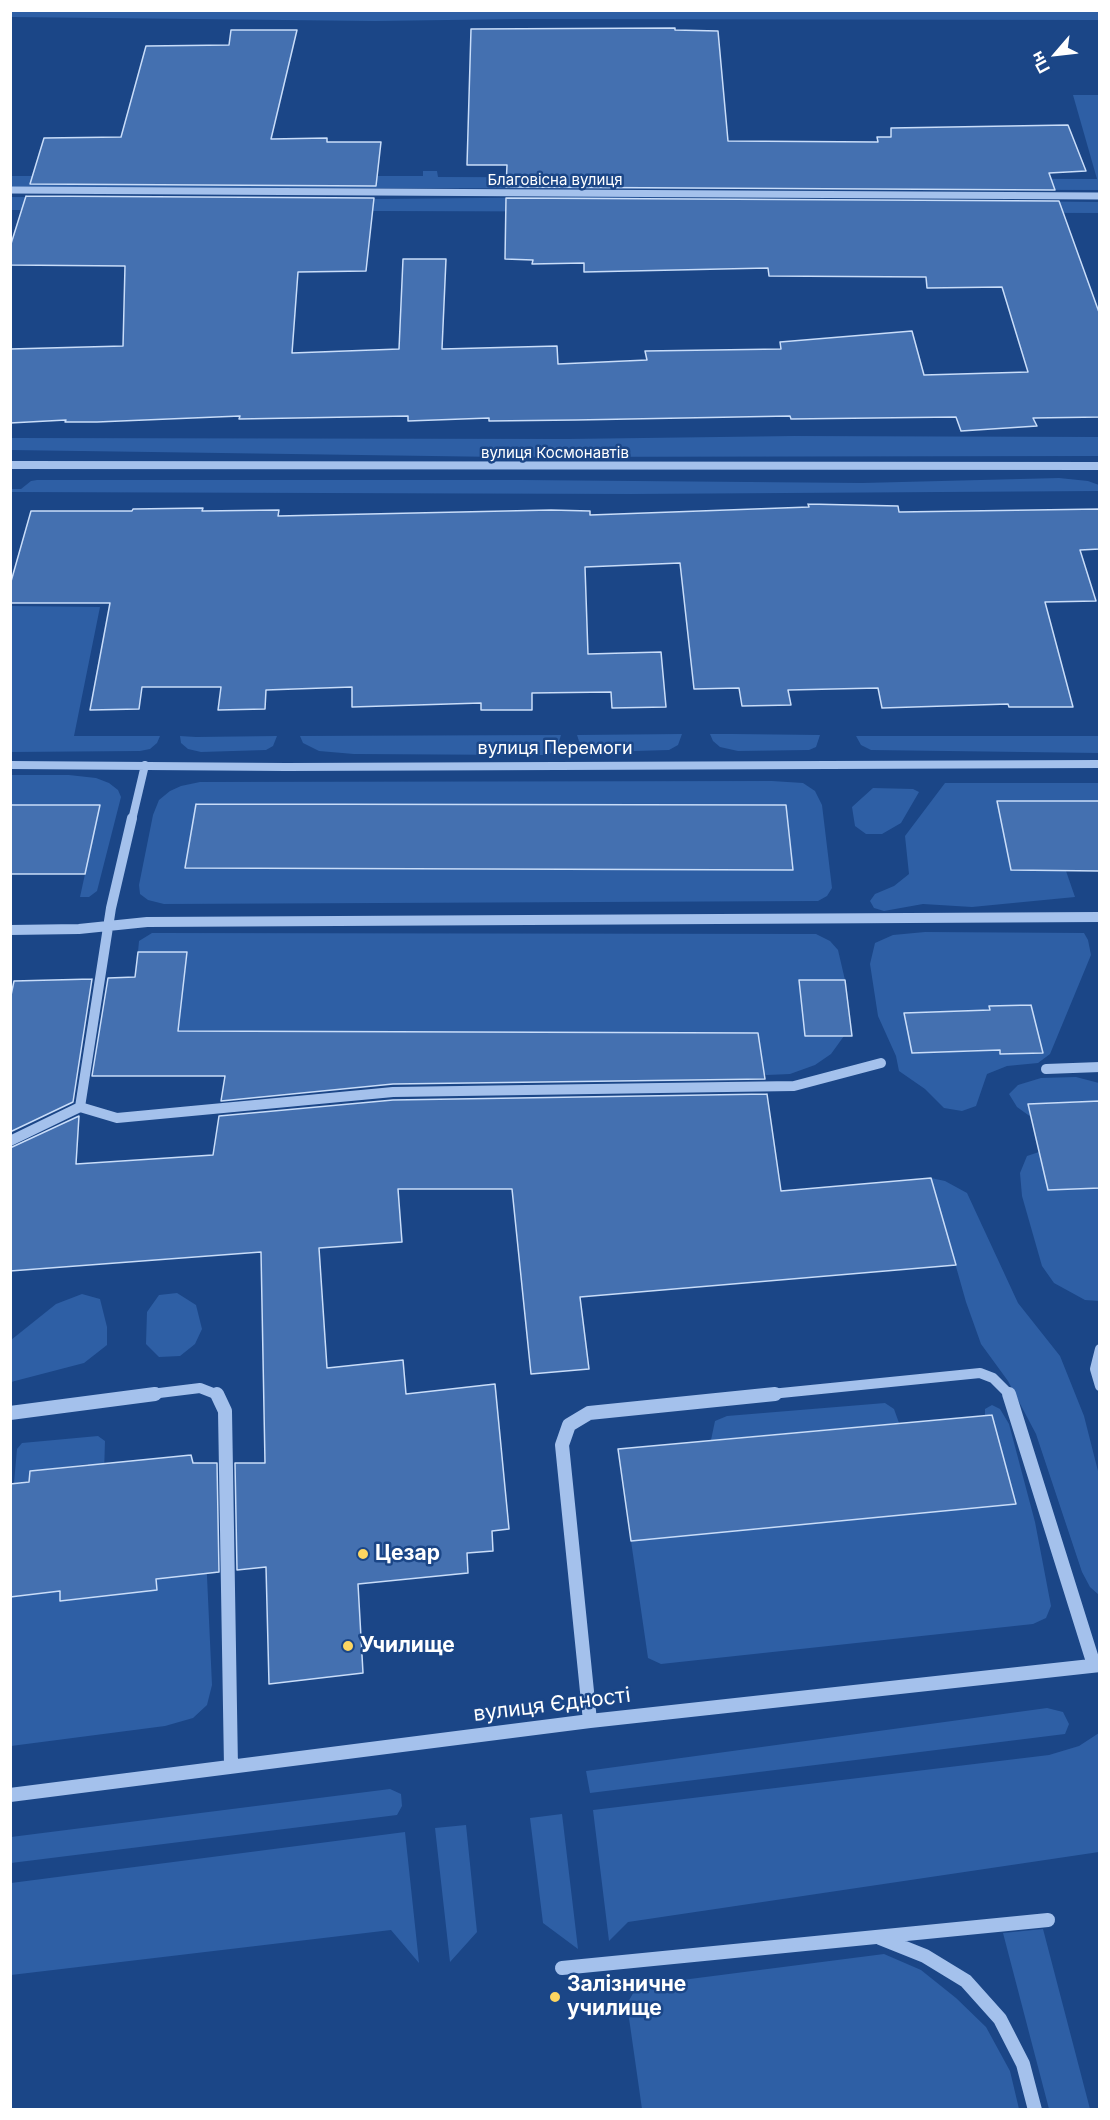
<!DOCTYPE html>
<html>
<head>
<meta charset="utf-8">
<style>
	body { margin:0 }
	#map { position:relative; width:1110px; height:2120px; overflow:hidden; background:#1b4687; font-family:Inter,sans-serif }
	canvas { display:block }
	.frame { position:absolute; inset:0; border:12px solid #fff; pointer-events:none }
	.north { position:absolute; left:1026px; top:24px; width:60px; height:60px; -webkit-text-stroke:4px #1b4687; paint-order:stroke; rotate:242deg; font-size:16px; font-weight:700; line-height:24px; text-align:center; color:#fff }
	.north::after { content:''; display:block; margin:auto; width:21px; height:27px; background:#fff; clip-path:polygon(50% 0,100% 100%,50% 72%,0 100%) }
</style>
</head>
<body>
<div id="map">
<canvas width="1110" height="2120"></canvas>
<div class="frame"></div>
<div class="north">Пн</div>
</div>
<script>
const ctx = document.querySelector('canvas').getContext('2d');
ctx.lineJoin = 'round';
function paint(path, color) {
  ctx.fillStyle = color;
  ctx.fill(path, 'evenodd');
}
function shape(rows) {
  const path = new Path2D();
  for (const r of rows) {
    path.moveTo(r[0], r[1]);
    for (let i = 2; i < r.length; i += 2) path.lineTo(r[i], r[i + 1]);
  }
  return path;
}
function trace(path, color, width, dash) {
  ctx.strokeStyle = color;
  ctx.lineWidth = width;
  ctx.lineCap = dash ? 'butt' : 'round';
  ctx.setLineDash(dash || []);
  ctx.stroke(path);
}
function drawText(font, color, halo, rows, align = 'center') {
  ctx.font = font + ' Inter,sans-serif';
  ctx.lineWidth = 5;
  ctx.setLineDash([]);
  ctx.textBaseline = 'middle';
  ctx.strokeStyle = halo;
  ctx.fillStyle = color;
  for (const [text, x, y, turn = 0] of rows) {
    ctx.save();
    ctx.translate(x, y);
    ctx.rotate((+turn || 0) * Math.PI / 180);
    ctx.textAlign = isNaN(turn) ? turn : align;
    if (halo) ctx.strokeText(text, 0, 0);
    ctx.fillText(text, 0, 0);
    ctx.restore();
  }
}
const green = shape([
	[11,10,1099,10,1100,20,520,19,375,21,11,17],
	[1073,95,1099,95,1099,190,11,187,11,176,423,176,423,171,437,171,438,177,1097,179],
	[11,197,375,199,584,197,1100,202,1099,213,11,210],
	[794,436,1099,437,1099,456,501,457,10,450,11,438,567,439],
	[1059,478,1088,481,1099,485,1099,491,631,494,10,492,11,489,21,489,31,481,37,480,523,480,862,483],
	[11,606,100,607,74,736,160,736,157,743,150,749,140,751,11,752],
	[682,734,678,745,669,750,600,752,586,748,579,741,577,735],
	[710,734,733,734,820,735,816,747,809,750,738,751,720,747,713,741],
	[561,735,556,751,546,755,529,755,354,754,319,751,303,743,300,736],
	[180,736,196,737,277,736,273,746,266,750,201,752,188,749,181,743],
	[856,736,1099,736,1099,753,871,750,861,745],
	[10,775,69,775,96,778,109,783,118,790,121,797,97,891,89,897,80,897,100,805,11,805],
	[772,781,803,783,815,791,822,805,832,888,827,896,818,901,164,904,148,900,140,894,139,885,153,815,159,800,170,791,181,786,200,782],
	[196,804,785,805,793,869,186,868],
	[945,783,1099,783,1099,801,997,802,1011,870,1066,871,1075,897,972,907,923,904,884,911,874,908,870,901,875,894,894,886,909,874,905,836],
	[873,788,913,789,919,792,901,823,882,834,866,834,855,826,852,807],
	[925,932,1084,933,1088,940,1091,955,1050,1054,1038,1063,1007,1066,987,1074,976,1106,962,1111,944,1108,925,1089,899,1071,896,1056,878,1016,870,964,875,943,893,935],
	[1031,1005,1043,1053,1000,1054,989,1007],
	[977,1011,987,1051,912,1053],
	[152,933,816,934,830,941,838,950,845,980,799,980,805,1036,844,1036,831,1054,815,1065,790,1074,767,1075,755,1073,752,1033,178,1031,187,952,138,952,139,941],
	[1076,1077,1099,1083,1099,1101,1028,1104,1031,1117,1017,1107,1009,1094,1018,1085,1041,1078],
	[1039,1152,1048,1190,1099,1188,1099,1301,1085,1300,1054,1283,1042,1266,1022,1196,1020,1173,1027,1156],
	[931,1178,945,1181,967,1193,1018,1303,1060,1356,1084,1416,1099,1475,1099,1595,1090,1587,1082,1572,1036,1434,1008,1381,981,1344,966,1302],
	[177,1293,196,1305,202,1329,195,1344,180,1356,159,1357,146,1344,147,1312,159,1295],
	[82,1294,100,1299,107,1327,107,1345,84,1363,11,1382,11,1340,56,1304],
	[885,1403,894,1409,899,1423,711,1440,715,1421,727,1416],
	[992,1405,1000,1409,1009,1424,1035,1522,1051,1606,1046,1618,1033,1624,661,1664,648,1658,631,1541,1016,1504,992,1415,985,1416,985,1409],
	[98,1436,105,1441,104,1474,88,1475,88,1464,30,1471,29,1481,14,1483,17,1449,22,1443],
	[202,1468,212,1685,207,1705,193,1718,165,1726,11,1746,10,1597,60,1591,60,1601,156,1590,156,1579],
	[1047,1708,1063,1712,1069,1724,1065,1734,590,1793,586,1771],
	[1099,1733,1099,1852,628,1922,609,1941,593,1810,1049,1755,1079,1746],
	[390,1789,401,1794,402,1806,397,1815,11,1863,11,1837],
	[562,1814,578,1949,543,1923,530,1818],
	[466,1825,477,1932,450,1962,435,1828],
	[405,1832,419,1963,391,1930,11,1975,11,1883],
	[1043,1929,1090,2109,1049,2109,1003,1933],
	[884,1954,921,1970,956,1998,986,2027,1010,2071,1019,2109,642,2109,627,2004,636,1988,651,1984]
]);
const building = shape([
	[675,28,675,30,718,31,728,141,878,142,877,137,891,137,891,128,1068,125,1086,171,1049,173,1055,190,506,187,507,165,467,165,471,29,675,28],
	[231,30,297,30,271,139,327,138,327,142,381,142,376,186,30,184,44,138,121,137,146,46,229,45,231,30],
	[26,196,374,198,366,271,298,272,292,353,399,349,403,259,446,259,442,349,557,346,558,364,647,360,645,351,781,349,780,342,912,331,924,375,1028,372,1002,287,927,288,926,277,769,276,768,268,584,272,584,263,532,264,533,260,505,259,506,198,1059,201,1100,315,1100,417,1033,418,1037,426,961,431,956,417,791,419,790,416,576,420,489,421,489,418,408,421,408,416,239,419,240,416,97,422,65,422,66,420,10,423,10,349,123,346,125,266,10,265,10,247,26,196],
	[808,504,898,506,899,512,1100,509,1100,549,1080,550,1096,601,1045,602,1073,707,1009,707,1008,704,882,708,878,688,788,690,791,705,742,706,739,688,694,689,680,563,585,567,588,654,661,652,666,707,612,708,611,692,532,693,532,710,481,710,481,703,352,707,352,687,266,690,265,709,218,710,221,687,142,687,139,709,90,710,110,603,10,603,10,585,31,511,132,511,133,509,203,508,202,511,279,510,278,516,551,510,590,511,590,515,809,507,808,504],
	[997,801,1100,801,1100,871,1011,870,997,801],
	[196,804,786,805,793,870,185,868,196,804],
	[10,805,100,805,85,874,10,874,10,805],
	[138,952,187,952,178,1031,758,1033,765,1079,393,1084,221,1101,225,1076,92,1076,108,978,135,977,138,952],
	[92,979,73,1102,10,1132,10,1000,14,981,92,979],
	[799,980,845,980,852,1036,805,1036,799,980],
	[1031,1005,1043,1053,1000,1054,1000,1050,912,1053,904,1013,990,1010,989,1006,1031,1005],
	[767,1094,781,1191,931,1178,956,1265,580,1297,589,1369,531,1374,512,1189,398,1189,402,1242,319,1248,327,1368,403,1360,406,1394,495,1384,509,1529,492,1531,493,1551,467,1553,468,1573,358,1584,363,1673,269,1684,266,1567,237,1570,235,1463,265,1463,261,1252,10,1271,10,1148,79,1116,76,1164,213,1155,219,1116,393,1100,767,1094],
	[1100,1101,1100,1188,1048,1190,1028,1104,1100,1101],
	[992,1415,1016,1504,631,1541,618,1449,992,1415],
	[191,1455,193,1463,217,1463,219,1572,156,1579,157,1590,60,1601,60,1591,10,1597,10,1484,29,1482,30,1471,191,1455]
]);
const minorFar3 = shape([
	[10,190,1100,196]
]);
const minorFar2 = shape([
	[10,465,1100,466],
	[10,765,286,767,1100,764],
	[132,820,145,765]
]);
const minorFar1 = shape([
	[10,930,79,929,147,922,1100,917],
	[1046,1069,1100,1067],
	[80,1107,111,908,132,818],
	[10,1141,80,1107,117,1118,393,1092,794,1086,881,1063],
	[1100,1349,1095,1369,1100,1386],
	[143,1395,200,1388,218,1395],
	[761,1395,980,1373,993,1378,1010,1395]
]);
const minor = shape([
	[217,1394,225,1411,231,1767],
	[1009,1394,1094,1665],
	[10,1413,155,1394],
	[590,1721,562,1445,569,1425,589,1413,775,1394],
	[10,1795,590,1721,1100,1665],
	[880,1938,925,1956,966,1981,1000,2019,1023,2064,1035,2110],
	[562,1968,1048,1920]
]);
const markers = [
	[363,1554,6,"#fdd661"],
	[348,1646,6,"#fdd661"],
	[555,1997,6,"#fdd661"]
];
const farStreetnames = [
	["Благовісна вулиця",555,180],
	["вулиця Космонавтів",555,453]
];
const streetNames = [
	["вулиця Перемоги",555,749]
];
const nearPoinames = [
	["Цезар",375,1554],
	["Училище",360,1646],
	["Залізничне",567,1985],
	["училище",567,2009]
];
const nearStreetnames = [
	["вулиця Єдності",552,1705,-7]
];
paint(green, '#2e5fa5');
paint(building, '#4470b0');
trace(building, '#c9ddf9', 1.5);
trace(minorFar3, '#a4c1ec', 7);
trace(minorFar2, '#a4c1ec', 8);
trace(minorFar1, '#a4c1ec', 10);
trace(minor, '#a4c1ec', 14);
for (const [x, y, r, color] of markers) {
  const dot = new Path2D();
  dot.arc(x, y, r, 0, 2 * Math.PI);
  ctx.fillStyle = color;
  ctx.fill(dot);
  trace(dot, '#1b4687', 2);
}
drawText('15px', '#fff', '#1b4687', farStreetnames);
drawText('18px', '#fff', '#1b4687', streetNames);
drawText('bold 21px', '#fff', '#1b4687', nearPoinames, 'left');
drawText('21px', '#fff', '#1b4687', nearStreetnames);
</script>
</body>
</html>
